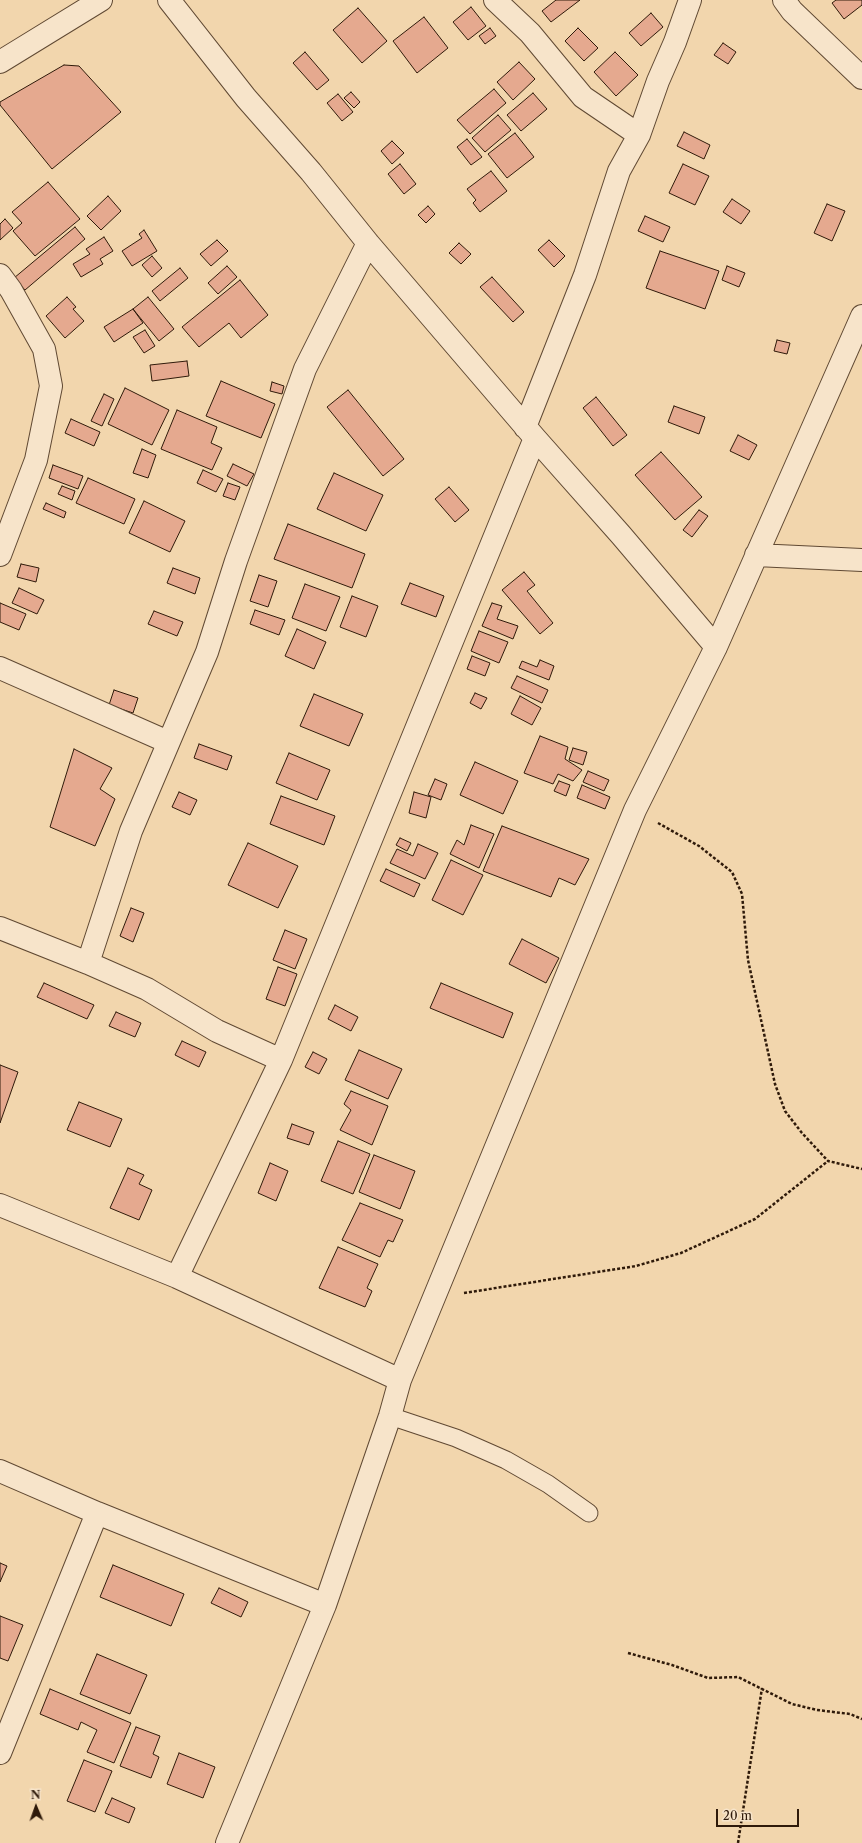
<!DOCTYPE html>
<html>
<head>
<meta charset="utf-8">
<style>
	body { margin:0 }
	#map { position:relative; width:862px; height:1843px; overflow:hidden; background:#f2d6ad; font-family:"Libre Caslon Text",serif }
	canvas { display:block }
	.north { position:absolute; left:16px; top:1787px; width:40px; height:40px; -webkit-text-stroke:3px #f7e4ca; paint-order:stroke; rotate:358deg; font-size:11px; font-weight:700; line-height:16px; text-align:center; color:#2f1a0a }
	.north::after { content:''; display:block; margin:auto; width:14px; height:18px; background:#2f1a0a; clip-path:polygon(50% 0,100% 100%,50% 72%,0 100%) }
	.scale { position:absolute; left:716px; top:1809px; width:83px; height:18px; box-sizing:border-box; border:2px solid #2f1a0a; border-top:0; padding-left:5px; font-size:12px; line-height:14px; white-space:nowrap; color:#2f1a0a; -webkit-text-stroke:3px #f7e4ca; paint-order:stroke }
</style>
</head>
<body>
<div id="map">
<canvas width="862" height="1843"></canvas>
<div class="north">N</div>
<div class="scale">20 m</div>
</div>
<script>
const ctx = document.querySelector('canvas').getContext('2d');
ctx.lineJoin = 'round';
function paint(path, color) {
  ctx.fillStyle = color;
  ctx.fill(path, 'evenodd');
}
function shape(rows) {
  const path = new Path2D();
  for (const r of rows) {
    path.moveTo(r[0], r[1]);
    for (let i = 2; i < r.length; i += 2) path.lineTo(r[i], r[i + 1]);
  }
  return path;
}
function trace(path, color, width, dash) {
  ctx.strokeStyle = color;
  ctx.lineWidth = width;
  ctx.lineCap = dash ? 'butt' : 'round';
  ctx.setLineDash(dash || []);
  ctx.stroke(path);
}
const building = shape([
	[556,0,580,0,551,22,542,11,556,0],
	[836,0,862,0,862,5,844,19,832,3,836,0],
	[471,7,486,26,468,40,453,22,471,7],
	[358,8,387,41,362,63,333,30,358,8],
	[651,13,663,27,641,46,629,33,651,13],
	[424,17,448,48,417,73,393,41,424,17],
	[490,28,496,36,485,44,479,36,490,28],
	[578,28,598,48,584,61,565,41,578,28],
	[723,43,736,52,728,64,714,55,723,43],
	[305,52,329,80,317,90,293,63,305,52],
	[615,52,638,75,616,96,594,72,615,52],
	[519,62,535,79,513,100,497,82,519,62],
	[64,65,79,66,121,112,52,169,0,105,0,102,64,65],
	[494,89,506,103,470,134,457,120,494,89],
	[351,92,360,102,354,108,344,98,351,92],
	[533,93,547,109,521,131,507,115,533,93],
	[338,94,353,112,342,121,327,103,338,94],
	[498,115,511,130,485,152,472,138,498,115],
	[684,132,710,145,704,159,677,146,684,132],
	[515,133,534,157,507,178,488,154,515,133],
	[467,139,482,157,471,165,457,147,467,139],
	[392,141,404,153,392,164,381,151,392,141],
	[400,164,416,184,404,194,388,174,400,164],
	[683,164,709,176,695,205,669,193,683,164],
	[491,171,507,191,480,212,473,203,476,200,467,189,491,171],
	[48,182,80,219,35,256,13,231,22,223,12,212,48,182],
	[108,196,121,211,101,230,87,216,108,196],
	[732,199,750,211,741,224,723,212,732,199],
	[827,204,845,211,832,241,814,233,827,204],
	[428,206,435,214,426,223,418,215,428,206],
	[645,216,670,227,663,242,638,231,645,216],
	[5,219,13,228,0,240,0,224,5,219],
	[75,227,85,239,25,290,14,278,75,227],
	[144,230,157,251,132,266,122,251,142,238,139,234,144,230],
	[104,237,113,251,100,259,103,264,81,277,73,264,90,254,86,249,104,237],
	[217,240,228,251,211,266,200,254,217,240],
	[549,240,565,256,554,267,538,250,549,240],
	[459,243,471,254,461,264,449,253,459,243],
	[660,251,719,271,705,309,646,288,660,251],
	[152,256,162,268,152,277,142,265,152,256],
	[227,266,237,277,218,294,208,283,227,266],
	[727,266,745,273,739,287,722,280,727,266],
	[180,268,188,278,160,301,152,291,180,268],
	[492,277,524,312,513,322,480,287,492,277],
	[240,280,268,315,241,338,229,323,199,347,182,327,240,280],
	[67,297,76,307,73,309,84,321,65,338,46,316,67,297],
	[148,297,174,329,159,341,133,309,148,297],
	[133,309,143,323,114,342,104,327,133,309],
	[145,330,155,346,144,353,133,337,145,330],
	[777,340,790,343,787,354,774,351,777,340],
	[187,361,189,376,152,381,150,365,187,361],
	[221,381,275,404,261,438,206,416,221,381],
	[272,382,284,386,282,394,270,391,272,382],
	[125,388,169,410,152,445,108,424,125,388],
	[348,390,404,459,383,476,327,407,348,390],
	[104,394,114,399,102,426,91,421,104,394],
	[596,397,627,435,613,446,583,408,596,397],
	[674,406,705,417,699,434,668,422,674,406],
	[177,410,217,427,211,443,222,448,212,470,161,449,177,410],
	[71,419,100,432,94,446,65,433,71,419],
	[738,435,757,445,749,460,730,451,738,435],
	[142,449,156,455,148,478,133,473,142,449],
	[661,452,702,497,675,520,635,475,661,452],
	[233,464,254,474,247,486,227,476,233,464],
	[53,465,83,476,78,489,49,478,53,465],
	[203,470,223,479,216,492,197,483,203,470],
	[334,473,383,495,366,531,317,509,334,473],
	[88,478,135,499,124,524,76,503,88,478],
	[228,483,240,487,235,500,223,496,228,483],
	[62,486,75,491,72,500,58,494,62,486],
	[449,487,469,510,455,522,435,499,449,487],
	[144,501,185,521,170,552,129,533,144,501],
	[46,503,66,512,64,518,43,509,46,503],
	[699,510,708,516,692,537,683,530,699,510],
	[288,524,365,554,352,588,274,559,288,524],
	[21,564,39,568,36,582,17,577,21,564],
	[173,568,200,578,195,594,167,583,173,568],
	[524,572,535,585,527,591,553,623,540,634,502,590,524,572],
	[259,575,277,581,268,607,250,601,259,575],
	[410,583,444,596,436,617,401,604,410,583],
	[305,584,340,597,326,631,292,618,305,584],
	[19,588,44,600,37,614,12,603,19,588],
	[352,596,378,606,366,637,340,627,352,596],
	[0,603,26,614,19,630,0,622,0,603],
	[492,603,502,606,497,619,518,626,513,639,482,626,492,603],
	[255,610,285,620,279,635,250,624,255,610],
	[154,611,183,622,177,636,148,624,154,611],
	[297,629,326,642,314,669,285,656,297,629],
	[479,631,508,642,499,663,471,651,479,631],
	[472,656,490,663,485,676,467,669,472,656],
	[540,660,554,666,549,680,519,668,522,661,537,667,540,660],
	[517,676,548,690,542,703,511,688,517,676],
	[114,690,138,698,133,713,109,705,114,690],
	[475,693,487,698,481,709,470,703,475,693],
	[314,694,363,714,349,746,300,726,314,694],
	[520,696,541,708,532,725,511,714,520,696],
	[540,736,568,747,565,759,582,770,573,781,558,774,553,784,524,773,540,736],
	[199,744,232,756,227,770,194,758,199,744],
	[573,748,587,752,583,765,569,760,573,748],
	[74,749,112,768,100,789,115,799,95,846,50,827,74,749],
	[289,753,330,770,317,800,276,783,289,753],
	[475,762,518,781,503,814,460,795,475,762],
	[588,771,609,780,604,791,583,782,588,771],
	[435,779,447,784,441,800,428,795,435,779],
	[559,781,570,785,566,796,554,791,559,781],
	[582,785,610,797,605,809,577,798,582,785],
	[179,792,197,800,190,815,172,807,179,792],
	[414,792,431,797,426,818,409,813,414,792],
	[281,796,335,816,324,845,270,824,281,796],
	[471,825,494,834,479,868,450,854,457,840,464,845,471,825],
	[502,826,589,859,575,885,559,878,551,897,483,871,502,826],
	[400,838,411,843,407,851,396,845,400,838],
	[248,843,298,866,278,908,228,885,248,843],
	[418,844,438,853,425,879,390,863,397,849,413,856,418,844],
	[451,860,483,875,463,915,432,900,451,860],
	[386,869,420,884,414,897,380,881,386,869],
	[131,908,144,913,133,942,120,936,131,908],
	[285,930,307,939,295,969,273,960,285,930],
	[522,939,559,958,546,983,509,964,522,939],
	[278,967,297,974,285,1006,266,999,278,967],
	[44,983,94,1005,87,1019,37,997,44,983],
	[441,983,513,1013,503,1038,430,1008,441,983],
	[335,1005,358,1017,351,1031,328,1019,335,1005],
	[116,1012,141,1023,135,1037,109,1026,116,1012],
	[182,1041,206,1052,199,1067,175,1055,182,1041],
	[359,1050,402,1069,388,1099,345,1080,359,1050],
	[313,1052,327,1059,319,1074,305,1067,313,1052],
	[0,1065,18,1072,0,1123,0,1065],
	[351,1091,388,1106,372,1145,340,1130,351,1110,344,1104,351,1091],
	[79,1102,122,1119,110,1147,67,1130,79,1102],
	[292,1124,314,1132,309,1145,287,1138,292,1124],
	[338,1141,370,1154,353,1194,321,1181,338,1141],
	[374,1155,415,1171,400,1209,359,1192,374,1155],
	[270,1163,288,1171,276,1201,258,1193,270,1163],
	[128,1168,144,1175,139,1184,152,1190,139,1220,110,1208,128,1168],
	[360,1203,403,1220,393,1242,388,1240,380,1257,342,1240,360,1203],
	[338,1247,378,1264,367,1288,372,1291,365,1307,319,1288,338,1247],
	[0,1563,7,1566,0,1582,0,1563],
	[113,1565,184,1594,171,1626,100,1597,113,1565],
	[219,1588,248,1602,241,1617,211,1603,219,1588],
	[0,1616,23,1625,8,1661,0,1658,0,1616],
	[97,1654,147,1675,130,1714,80,1694,97,1654],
	[50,1689,131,1723,114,1763,87,1752,97,1730,81,1722,78,1730,40,1714,50,1689],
	[136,1727,160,1736,153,1754,159,1757,151,1778,120,1766,136,1727],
	[179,1753,215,1767,203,1798,167,1784,179,1753],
	[84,1760,112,1771,95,1812,67,1801,84,1760],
	[112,1798,135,1808,129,1823,105,1813,112,1798]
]);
const path = shape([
	[658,823,699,846,732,872,742,894,748,960,775,1084,785,1111,802,1133,828,1161,862,1169],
	[464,1293,636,1266,681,1253,755,1219,828,1161],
	[628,1653,672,1665,708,1678,738,1677,792,1704,817,1710,850,1714,862,1719],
	[738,1843,762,1688]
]);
const lane = shape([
	[390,1416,456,1438,506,1460,548,1484,589,1513]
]);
const street = shape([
	[169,0,246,98,311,172,368,243,535,438,621,535,716,647],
	[495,0,530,33,583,97,639,135],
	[784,0,792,11,862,78],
	[0,62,101,0],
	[0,275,11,290,44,349,51,386,36,460,0,555],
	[525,427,585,275,619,171,639,135,658,81,675,42,690,0],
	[756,555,862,560],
	[0,668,168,742],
	[0,928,88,963,147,989,217,1031,281,1060],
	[88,963,131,831,207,652,236,561,305,369,368,243],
	[0,1205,177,1277,400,1380],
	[177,1277,281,1060,535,438],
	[0,1471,97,1513],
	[0,1753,97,1513,325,1605],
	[227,1843,325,1605,390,1416,400,1380,635,810,716,647,862,316]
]);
paint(building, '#e5a98f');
trace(building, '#2f1a0a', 1);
trace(lane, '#604933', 19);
trace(street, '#604933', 24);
trace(path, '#2f1a0a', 2.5, [3, 2]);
trace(lane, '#f7e4ca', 17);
trace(street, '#f7e4ca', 22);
</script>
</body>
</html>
